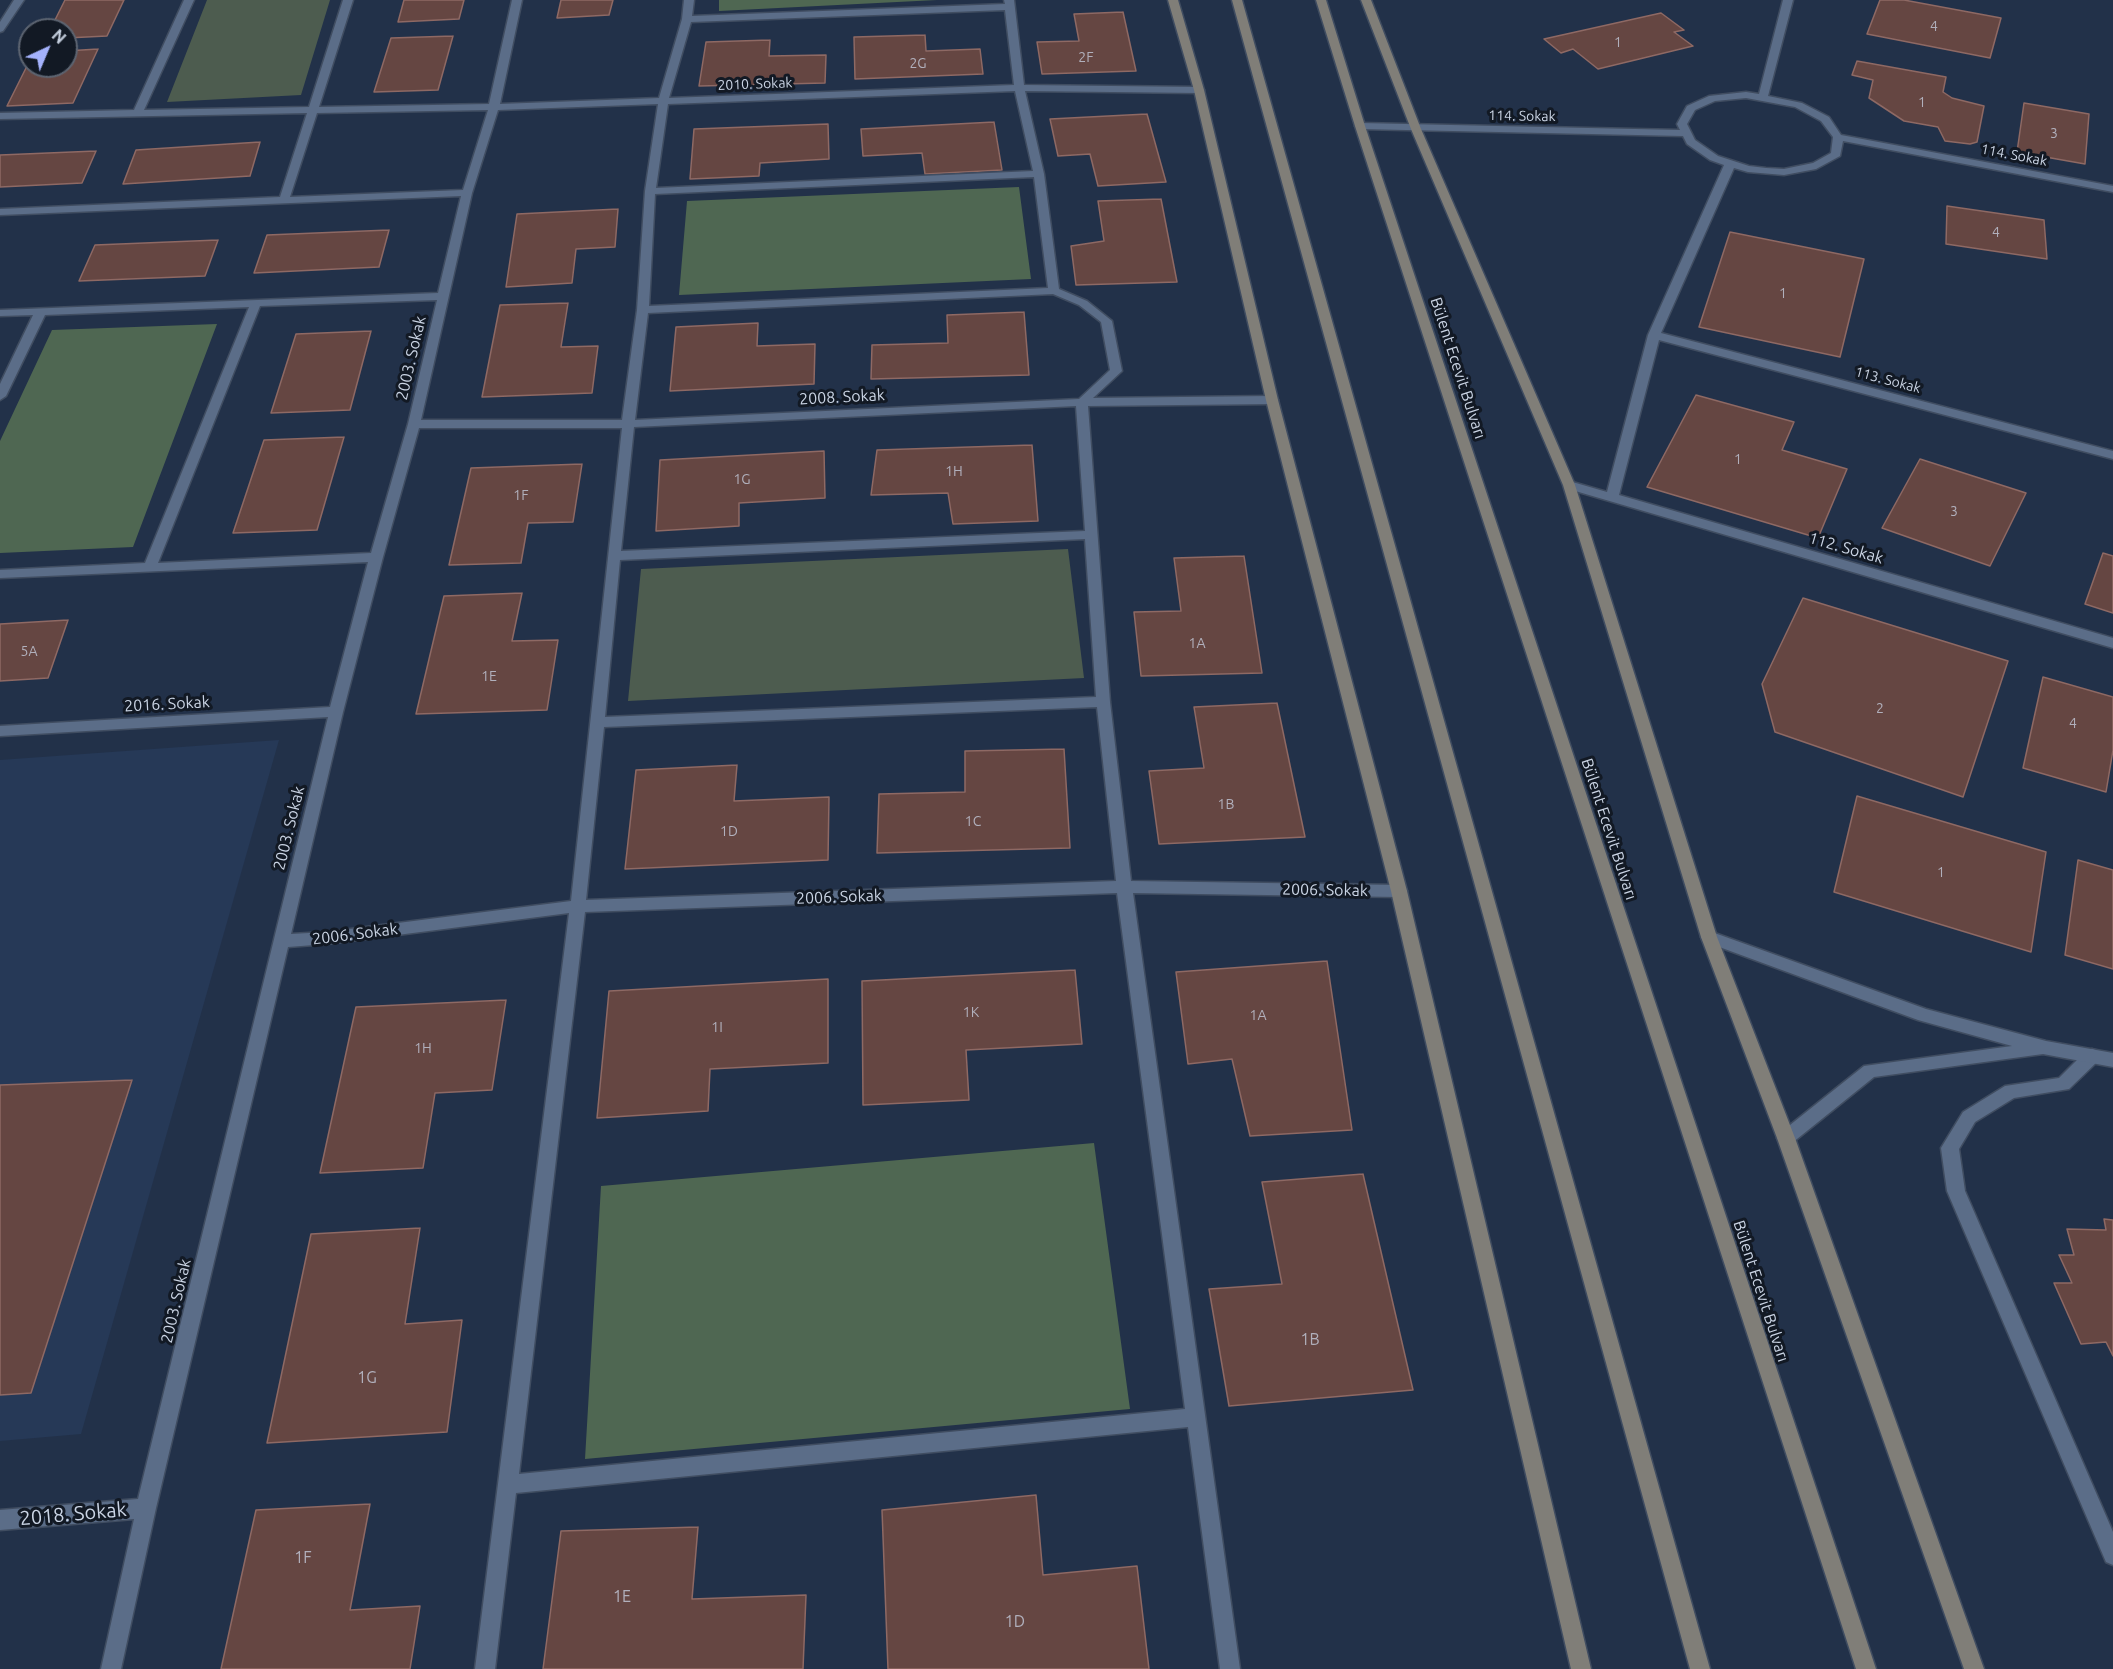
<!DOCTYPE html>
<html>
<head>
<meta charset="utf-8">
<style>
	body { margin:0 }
	#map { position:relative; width:2113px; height:1669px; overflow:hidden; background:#223149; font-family:Ubuntu,sans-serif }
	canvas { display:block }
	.north { position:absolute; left:18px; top:18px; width:60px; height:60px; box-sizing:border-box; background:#121924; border:2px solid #5c6471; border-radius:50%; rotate:44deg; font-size:16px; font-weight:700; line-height:24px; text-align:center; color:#cad4e4 }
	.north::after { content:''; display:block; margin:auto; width:21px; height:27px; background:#a4b2fc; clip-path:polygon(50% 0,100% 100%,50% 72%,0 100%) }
</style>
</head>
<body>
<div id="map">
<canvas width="2113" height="1669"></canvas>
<div class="north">N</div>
</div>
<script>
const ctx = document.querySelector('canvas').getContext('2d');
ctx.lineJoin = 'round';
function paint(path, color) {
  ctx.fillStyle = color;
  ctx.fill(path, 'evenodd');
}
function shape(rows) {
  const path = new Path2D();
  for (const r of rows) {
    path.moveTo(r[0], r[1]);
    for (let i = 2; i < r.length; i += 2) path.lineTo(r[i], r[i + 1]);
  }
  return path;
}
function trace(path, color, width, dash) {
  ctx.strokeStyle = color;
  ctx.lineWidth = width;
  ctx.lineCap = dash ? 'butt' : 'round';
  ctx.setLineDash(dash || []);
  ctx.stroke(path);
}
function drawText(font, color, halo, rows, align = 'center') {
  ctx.font = font + ' Ubuntu,sans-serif';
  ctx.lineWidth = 6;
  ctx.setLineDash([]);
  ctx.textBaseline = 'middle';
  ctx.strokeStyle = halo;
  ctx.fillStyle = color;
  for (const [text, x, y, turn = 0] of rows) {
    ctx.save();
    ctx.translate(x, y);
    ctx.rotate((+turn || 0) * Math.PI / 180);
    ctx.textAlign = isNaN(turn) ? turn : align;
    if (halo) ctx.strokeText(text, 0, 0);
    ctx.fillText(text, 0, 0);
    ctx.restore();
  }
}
const built = shape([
	[279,740,81,1434,0,1441,0,760]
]);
const green = shape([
	[207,0,330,0,301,95,167,102],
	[1068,549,1084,678,628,701,641,569]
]);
const forest = shape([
	[719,0,937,0,719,11],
	[1019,187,1031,279,679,295,687,201],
	[217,324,133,547,0,553,0,441,52,330],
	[1094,1143,1130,1409,585,1459,601,1186]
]);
const building = shape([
	[65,0,124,0,107,36,66,38,66,30,50,30,65,0],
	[404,0,464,0,459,19,398,22,404,0],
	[561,0,613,0,609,15,557,18,561,0],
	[1880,0,1904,0,2001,18,1990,58,1867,34,1880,0],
	[1123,12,1136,71,1042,74,1037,42,1079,41,1074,14,1123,12],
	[1661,13,1684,30,1674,32,1693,46,1598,69,1573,49,1561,53,1544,39,1661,13],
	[925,35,926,51,980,49,983,74,855,79,854,37,925,35],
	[453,36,438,90,374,92,391,38,453,36],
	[770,40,769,56,826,55,825,83,699,86,706,42,770,40],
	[98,49,73,103,7,106,30,60,30,66,66,66,66,51,98,49],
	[1857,61,1946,77,1943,92,1952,98,1984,106,1977,142,1970,144,1945,141,1938,127,1904,121,1869,98,1873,80,1852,75,1857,61],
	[2024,103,2089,114,2085,164,2017,152,2024,103],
	[1147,114,1166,182,1098,186,1090,154,1058,156,1050,119,1147,114],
	[994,122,1002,170,925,174,922,153,863,156,861,129,994,122],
	[828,124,829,159,760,163,759,176,690,179,694,129,828,124],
	[260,142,250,176,123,184,136,150,260,142],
	[96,151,82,183,0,187,0,155,96,151],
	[1161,199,1177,282,1076,285,1071,246,1104,241,1098,201,1161,199],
	[1947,206,2044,220,2047,259,1946,244,1947,206],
	[618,209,615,247,576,249,572,283,506,287,517,214,618,209],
	[389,230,379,267,254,273,267,235,389,230],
	[1730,232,1864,259,1840,357,1699,327,1730,232],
	[218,240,205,276,79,281,95,245,218,240],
	[568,303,561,347,598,346,592,393,482,397,500,305,568,303],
	[1024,312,1029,375,871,379,872,345,948,343,947,315,1024,312],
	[758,323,757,346,815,344,814,384,670,391,676,327,758,323],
	[371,331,350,410,271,413,296,334,371,331],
	[1696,395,1794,422,1782,450,1847,469,1818,538,1647,487,1696,395],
	[344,437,317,530,233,533,264,440,344,437],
	[1032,445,1038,521,953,524,948,493,871,495,877,450,1032,445],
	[824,451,825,498,739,503,739,526,656,531,660,460,824,451],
	[1920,459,2026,493,1990,566,1882,528,1920,459],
	[582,464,573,522,528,523,521,563,449,565,471,468,582,464],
	[2103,553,2113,556,2113,613,2085,604,2103,553],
	[1244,556,1262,673,1141,676,1134,612,1181,611,1174,558,1244,556],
	[522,593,512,641,558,640,547,710,416,714,444,596,522,593],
	[1803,598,2008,661,1963,797,1775,732,1762,684,1803,598],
	[68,620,48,678,0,681,0,624,68,620],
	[2043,677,2113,697,2113,750,2106,792,2023,768,2043,677],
	[1277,703,1305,837,1159,844,1149,771,1204,768,1194,707,1277,703],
	[1064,749,1070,848,877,853,879,794,965,792,965,751,1064,749],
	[737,765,734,801,829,797,828,860,625,869,636,770,737,765],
	[1857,796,2046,852,2031,952,1834,892,1857,796],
	[2078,860,2113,870,2113,969,2065,955,2078,860],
	[1327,961,1352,1130,1250,1136,1232,1059,1188,1064,1176,972,1327,961],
	[1075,970,1082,1044,966,1050,969,1100,863,1105,862,981,1075,970],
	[828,979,828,1063,710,1069,708,1111,597,1118,609,991,828,979],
	[506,1000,492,1090,435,1093,423,1168,320,1173,356,1007,506,1000],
	[132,1080,31,1393,0,1395,0,1085,132,1080],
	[1363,1174,1413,1390,1229,1406,1209,1289,1282,1284,1262,1182,1363,1174],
	[2104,1219,2113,1220,2113,1356,2106,1342,2081,1344,2054,1283,2072,1283,2059,1255,2074,1255,2067,1229,2106,1230,2104,1219],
	[420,1228,405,1324,462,1320,447,1432,267,1443,311,1234,420,1228],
	[1036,1495,1043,1575,1137,1566,1149,1669,888,1669,882,1510,1036,1495],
	[370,1504,350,1610,420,1606,410,1669,221,1669,256,1510,370,1504],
	[698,1527,692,1599,806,1595,803,1669,543,1669,561,1531,698,1527]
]);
const lane = shape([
	[2092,1049,2098,1051,2100,1056,2098,1061,2069,1089,2014,1098,1975,1122,1959,1149,1965,1191,2113,1532,2113,1565,2106,1562,1947,1191,1941,1148,1963,1112,2005,1086,2059,1078,2086,1051,2092,1049]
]);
const street = shape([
	[14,0,24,0,3,31,0,32,0,22,14,0],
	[184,0,194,0,144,110,309,107,343,0,353,0,319,107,489,104,512,0,522,0,500,104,659,98,682,19,684,0,694,0,692,16,1005,4,1004,0,1014,0,1024,85,1199,87,1204,90,1199,93,1025,91,1044,174,1059,289,1087,301,1112,321,1122,371,1093,398,1272,396,1278,400,1272,404,1088,406,1110,702,1131,881,1399,885,1404,887,1407,891,1404,895,1399,897,1133,893,1240,1669,1220,1669,1188,1427,516,1493,495,1669,475,1669,569,913,327,944,288,947,156,1508,121,1669,101,1669,134,1519,0,1530,0,1510,138,1499,328,717,0,736,0,726,330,707,368,562,0,578,0,570,145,563,249,307,45,315,6,396,0,400,0,384,33,315,0,316,0,310,438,293,461,196,0,215,0,209,280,197,307,113,0,119,0,113,134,110,184,0],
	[1005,10,1014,85,669,98,691,22,1005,10],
	[1015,91,1033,171,656,188,668,104,1015,91],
	[658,104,645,191,637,310,622,420,421,420,472,193,498,110,658,104],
	[488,110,463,190,290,197,317,113,488,110],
	[1034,177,1048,288,649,306,655,194,1034,177],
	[1053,294,1079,305,1101,322,1110,370,1079,399,635,420,648,313,1053,294],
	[437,300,408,424,371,553,158,563,260,306,437,300],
	[1076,406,1085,531,621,551,634,427,1076,406],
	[419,428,622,428,571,901,327,932,291,934,343,712,383,557,419,428],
	[1085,539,1096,697,605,717,620,560,1085,539],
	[1097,707,1116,881,586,900,604,727,1097,707],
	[1117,893,1185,1409,519,1474,585,912,1117,893],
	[1783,0,1793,0,1768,96,1802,103,1829,117,1841,135,2113,186,2113,192,1843,141,1840,156,1816,169,1784,175,1748,172,1734,168,1661,333,2113,451,2113,459,1659,340,1619,495,2113,638,2113,648,1565,488,1565,482,1569,481,1607,492,1648,335,1724,165,1710,160,1687,144,1683,136,1360,129,1355,126,1360,123,1680,130,1677,124,1687,106,1709,96,1746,92,1759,94,1783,0],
	[1746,98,1795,107,1821,121,1833,137,1831,153,1813,163,1784,169,1766,168,1749,166,1718,156,1695,140,1687,124,1695,110,1715,101,1746,98],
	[1709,931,1926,1009,2046,1041,2113,1053,2113,1067,2043,1054,1874,1077,1792,1143,1786,1145,1780,1143,1777,1138,1780,1133,1864,1066,2012,1046,1918,1020,1703,941,1701,937,1703,933,1709,931]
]);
const secondary = shape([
	[1168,0,1178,0,1204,90,1278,400,1407,891,1591,1669,1571,1669,1391,891,1266,400,1194,90,1168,0],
	[1232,0,1242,0,1710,1669,1690,1669,1232,0],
	[1316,0,1326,0,1365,126,1876,1669,1856,1669,1355,126,1316,0],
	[1361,0,1371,0,1421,129,1575,485,1717,937,1795,1138,1984,1669,1964,1669,1777,1138,1701,937,1563,485,1411,129,1361,0]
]);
const numberNames = [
	["4",1934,26],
	["1",1618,42],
	["2F",1086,57],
	["2G",918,63],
	["1",1922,102],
	["3",2054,133],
	["4",1996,232],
	["1",1783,293],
	["1",1738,459],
	["1H",954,471],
	["1G",742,479],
	["1F",521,495],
	["3",1954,511],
	["1A",1197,643],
	["5A",29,651],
	["1E",489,676],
	["2",1880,708],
	["4",2073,723],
	["1B",1226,804],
	["1C",973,821],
	["1D",729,831],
	["1",1941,872],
	["1K",971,1012],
	["1A",1258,1015],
	["1I",717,1027],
	["1H",423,1048]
];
const farStreetnames = [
	["2010. Sokak",755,84,-2],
	["114. Sokak",1522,116,1],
	["114. Sokak",2014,155,11],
	["113. Sokak",1888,380,15]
];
const streetNames = [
	["2003. Sokak",411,358,-77],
	["Bülent Ecevit Bulvarı",1458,368,72],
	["2008. Sokak",842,397,-3],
	["112. Sokak",1846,548,16],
	["2016. Sokak",167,704,-3],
	["2003. Sokak",289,828,-76],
	["Bülent Ecevit Bulvarı",1609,829,72],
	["2006. Sokak",1325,890,1],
	["2006. Sokak",839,897,-2],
	["2006. Sokak",355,934,-7],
	["Bülent Ecevit Bulvarı",1761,1291,72],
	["2003. Sokak",176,1301,-77]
];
const nearNumbernames = [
	["1B",1310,1340],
	["1G",367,1378],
	["1F",303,1558],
	["1E",622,1597],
	["1D",1015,1622]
];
const nearStreetnames = [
	["2018. Sokak",73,1514,-5]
];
paint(built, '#263957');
paint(green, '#4d5c4f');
paint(forest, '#4f6752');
paint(building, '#654642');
trace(building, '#8e6964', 1.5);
trace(lane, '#404d61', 3);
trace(street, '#404d61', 3);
trace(secondary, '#404d61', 3);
paint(lane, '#5b6d88');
paint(street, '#5b6d88');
paint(secondary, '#807e78');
drawText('14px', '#b1b0bc', null, numberNames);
drawText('14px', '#cad4e4', '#121924', farStreetnames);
drawText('16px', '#cad4e4', '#121924', streetNames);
drawText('16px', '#b1b0bc', null, nearNumbernames);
drawText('20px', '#cad4e4', '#121924', nearStreetnames);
</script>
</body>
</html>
